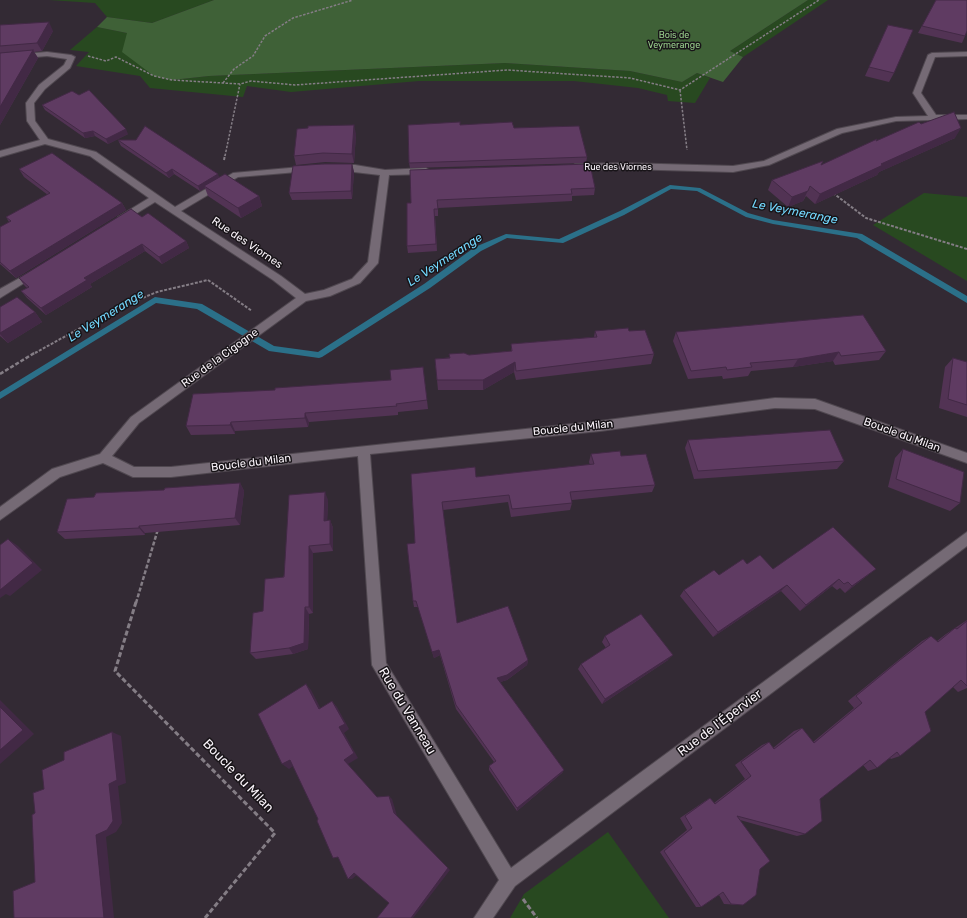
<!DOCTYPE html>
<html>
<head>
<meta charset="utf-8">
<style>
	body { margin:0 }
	canvas { display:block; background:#332a34 }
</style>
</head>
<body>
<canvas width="967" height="918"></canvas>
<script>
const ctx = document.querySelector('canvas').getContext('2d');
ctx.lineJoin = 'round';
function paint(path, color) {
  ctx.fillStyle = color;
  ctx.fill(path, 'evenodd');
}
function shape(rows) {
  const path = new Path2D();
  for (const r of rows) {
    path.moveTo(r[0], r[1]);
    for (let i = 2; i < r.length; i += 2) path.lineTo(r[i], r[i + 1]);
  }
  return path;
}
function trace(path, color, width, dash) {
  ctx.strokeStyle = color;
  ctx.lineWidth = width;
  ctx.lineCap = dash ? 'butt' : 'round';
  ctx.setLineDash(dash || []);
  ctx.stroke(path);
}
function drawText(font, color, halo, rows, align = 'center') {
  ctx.font = font + ' Rubik,sans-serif';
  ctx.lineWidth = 3;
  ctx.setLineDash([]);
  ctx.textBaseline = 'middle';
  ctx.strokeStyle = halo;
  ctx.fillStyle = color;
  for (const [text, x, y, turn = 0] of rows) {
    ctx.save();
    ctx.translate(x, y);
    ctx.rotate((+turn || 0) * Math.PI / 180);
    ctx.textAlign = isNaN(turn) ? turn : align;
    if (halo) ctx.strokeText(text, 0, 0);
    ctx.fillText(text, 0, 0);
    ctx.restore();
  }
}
const green = shape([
	[49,0,214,0,152,23,107,17,95,3],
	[808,0,828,0,743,57,730,51],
	[97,27,127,33,172,80,209,76,505,63,630,71,682,82,697,73,710,78,695,103,668,101,667,95,638,88,574,81,419,81,291,92,247,86,243,97,150,88,140,76,76,66,89,52,70,50],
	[924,193,967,197,967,281,873,225],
	[608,832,669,918,510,918,524,894]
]);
const forest = shape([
	[214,0,808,0,730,51,743,57,723,82,697,73,682,82,630,71,505,63,209,76,172,80,154,76,122,52,127,33,97,27,107,17,152,23]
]);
const stream = shape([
	[670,185,700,188,748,213,773,220,862,234,967,296,967,303,857,238,773,224,746,217,697,191,671,189,624,215,563,243,507,238,481,251,430,288,322,357,319,358,269,351,197,309,156,303,0,399,0,392,155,297,202,304,274,346,318,352,424,284,475,247,506,234,559,239,620,211,670,185]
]);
const pathFar3 = shape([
	[88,56,106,61,116,57,154,76,172,80,240,84,251,81,295,85,507,70,630,78,680,90,819,0],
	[223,83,234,69,253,56,265,36,293,18,353,0],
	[680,90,687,150],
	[225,156,240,84]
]);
const pathFar2 = shape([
	[224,160,225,155],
	[833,193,866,218,967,249],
	[35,353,111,311,157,292,208,280,252,311]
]);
const pathFar1 = shape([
	[0,374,36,352],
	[136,603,158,529]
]);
const path = shape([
	[136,602,115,671,275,833,205,918],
	[523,899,537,918]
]);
const street = shape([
	[47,52,71,55,75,57,70,68,45,89,34,103,35,121,48,139,96,152,175,207,233,173,312,166,313,168,309,171,238,177,181,211,281,276,305,294,324,290,352,279,368,262,380,175,337,170,334,169,334,165,355,165,385,170,426,168,430,171,426,174,389,175,378,263,360,283,330,296,306,301,139,423,112,456,134,467,171,467,600,421,775,398,815,399,967,453,967,463,815,409,775,408,600,431,370,454,386,663,511,868,967,532,967,546,515,886,493,918,474,918,499,880,372,665,358,456,171,477,133,477,103,463,60,477,0,520,0,507,52,469,100,454,131,417,296,298,273,280,155,202,124,221,118,221,118,217,149,198,90,156,45,144,0,157,0,151,40,140,27,121,26,103,39,85,64,65,67,59,47,56,0,60,0,56,47,52],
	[967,52,967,56,935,57,921,93,936,115,967,115,967,119,896,121,842,133,769,165,733,172,624,169,575,170,571,167,575,164,624,163,733,166,764,161,837,129,896,117,928,116,913,93,928,55,932,53,967,52],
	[34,270,39,273,37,275,0,298,0,289,34,270]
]);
const wall = shape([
	[936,0,965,36,962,43,918,33],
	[0,25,53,31,42,51,34,52,38,58,0,125],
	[888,25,894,73,889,82,865,76],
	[42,105,128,134,108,144,95,136,85,138,45,110],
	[921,124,955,138,879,172,877,175,815,204,806,196,803,201,788,207,768,190,772,180,821,165,876,141],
	[460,125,514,128,587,157,586,163,410,168,409,163],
	[356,134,354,163,325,162,296,165,294,156],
	[118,140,220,177,259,196,262,206,241,218,208,196,205,188,200,191,174,174,169,178,121,146],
	[352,164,354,172,352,199,292,200,289,193],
	[19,169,122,203,126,210,16,278,0,264,0,227,9,222,6,217,48,195,24,177],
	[410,170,595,188,594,195,572,196,572,201,438,208,438,216,435,216,437,251,408,253,407,246,411,203],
	[142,217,186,241,189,248,162,264,145,251,90,284,92,287,46,315,27,298,21,291,27,288,24,285,19,278],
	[0,307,35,312,42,322,8,343,0,336],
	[595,331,629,331,654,354,651,364,516,380,514,372,483,390,438,390,435,359,511,351,511,344,594,337],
	[676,332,886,351,879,360,835,365,833,361,793,367,751,371,748,376,723,379,722,376,688,379,673,341],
	[953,358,967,362,967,417,939,408,945,367],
	[423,367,428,409,398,412,398,415,309,422,308,427,235,431,235,434,191,435,186,426,275,390,391,380],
	[688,440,844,461,837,469,694,479,685,448],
	[903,449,960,503,950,511,888,487,895,458],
	[591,454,621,456,655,485,652,492,572,500,572,503,570,510,511,517,508,502,443,510,457,623,528,660,527,665,507,680,500,682,564,770,562,773,517,811,489,770,489,766,494,762,456,709,440,655,434,658,418,607,414,607,413,601,415,543,411,474,476,477,590,465,589,462],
	[240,483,244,491,240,525,145,533,145,535,65,539,57,532,94,497],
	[328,500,327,521,330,520,333,528,333,551,313,553,313,613,309,614,308,649,293,654,256,659,250,653,263,611],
	[747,564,773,569,868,575,845,593,840,588,837,590,832,586,800,611,781,591,713,637,680,596,684,590],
	[967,620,967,688,958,692,953,687,925,712,900,756,891,759,890,758,877,768,868,771,863,765,820,799,805,834,797,836,740,820,760,869,743,905,724,904,719,895,701,907,696,907,660,852,687,830,680,818,705,801,710,798,714,803,745,779,735,765,762,745,769,742,773,748,794,731,802,728,813,742,854,708,848,701,922,641,931,636,937,641,946,634],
	[605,636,668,660,602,704,578,669,581,664,606,648,602,642]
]);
const shadedWall = shape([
	[49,22,53,31,42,51,37,43],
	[33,50,38,58,0,125,0,107],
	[354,125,356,134,354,163,352,154],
	[961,128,955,138,879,172,877,175,815,204,820,194,881,164],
	[126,129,128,134,108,144,106,139],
	[93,131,95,136,85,138,83,133],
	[352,164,354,172,352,199,351,191],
	[172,169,174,174,169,178,166,173],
	[218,174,220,179,204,186,205,188,200,191,198,186],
	[810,186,803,201,788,207,792,197],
	[259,196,262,206,241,218,238,208],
	[122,203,126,210,16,278,10,271],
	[186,241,189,248,162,264,159,257],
	[142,244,145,251,90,284,92,287,46,315,41,308,84,278],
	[35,312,42,322,8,343,0,334,0,333],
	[839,352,833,361,793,367,798,359],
	[515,362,514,372,483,390,483,380],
	[305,413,309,422,308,427,305,418],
	[231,422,235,431,235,434,230,425],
	[240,483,244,491,240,525,235,518],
	[325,492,328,500,327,529,324,521],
	[330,520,333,528,333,551,330,544],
	[139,526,145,533,145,535,139,528],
	[8,539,18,546,42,570,10,596,6,594,0,598,0,588],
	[309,546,313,553,313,613,309,607],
	[876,569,868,575,845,593,852,586],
	[839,579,832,586,800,611,806,605],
	[787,585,781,591,713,637,718,632],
	[305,607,309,614,308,649,293,654,289,648],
	[439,650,440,655,434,658,432,652],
	[673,655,668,660,602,704,605,699],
	[528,660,527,665,507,680,497,683,497,678],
	[306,684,311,690,324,715,319,709],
	[0,700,34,734,0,764],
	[332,701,337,707,349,729,344,733,358,758,348,764,381,801,344,760,339,727],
	[112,732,121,736,126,783,118,786,122,823,116,832,106,837,114,918,104,918,96,835,109,784],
	[290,760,296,764,289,769,282,764],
	[564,770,562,773,517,811,517,808],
	[389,796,392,799,397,816,450,870,413,918,411,918,394,813],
	[354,873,358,874,352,879,348,879]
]);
const building = shape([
	[936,0,967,0,967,31,965,36,922,26,936,0],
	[49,22,37,43,0,46,0,25,49,22],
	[888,25,913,30,894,73,869,67,888,25],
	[33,50,0,107,0,53,33,50],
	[89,90,126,129,106,139,93,131,83,133,42,105,72,91,79,95,89,90],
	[954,112,961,128,881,164,883,165,820,194,810,186,808,191,792,197,772,180,823,161,821,165,877,139,876,141,919,122,921,124,954,112],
	[460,122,460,125,512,122,514,128,579,126,587,157,409,163,408,125,460,122],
	[354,125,352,154,323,153,294,156,297,129,308,128,308,126,354,125],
	[145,126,218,174,198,186,172,169,166,173,118,140,136,140,145,126],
	[52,153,122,203,10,271,0,262,0,227,11,221,6,217,50,193,19,169,52,153],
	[323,164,352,164,351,191,289,193,293,166,323,164],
	[590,164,595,188,571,189,572,194,437,200,438,209,434,209,436,244,407,246,407,203,411,203,410,170,590,164],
	[225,174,259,196,238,208,204,186,225,174],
	[131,209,142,217,148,213,186,241,159,257,142,244,84,278,87,280,41,308,21,291,29,287,19,278,131,209],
	[17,297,35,312,0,333,0,307,17,297],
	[863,315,886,351,841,356,839,352,798,359,750,363,752,367,727,370,726,367,691,371,676,332,863,315],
	[628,328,629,331,645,330,654,354,516,371,515,362,483,380,437,380,435,359,450,358,449,354,464,353,469,355,512,351,511,344,597,337,595,331,628,328],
	[953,358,967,362,967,405,948,399,953,358],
	[423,367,427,400,396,404,397,406,305,413,305,418,231,422,230,425,186,426,193,394,275,390,275,388,391,380,390,370,423,367],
	[830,430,844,461,698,471,688,440,830,430],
	[903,449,964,472,960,503,896,479,903,449],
	[620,451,621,456,646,454,655,485,570,492,572,503,512,509,509,495,442,502,457,623,508,606,528,660,507,675,497,678,564,770,517,808,489,766,496,761,456,705,439,650,432,652,416,601,413,601,407,544,415,543,411,474,475,467,476,477,594,464,591,454,620,451],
	[240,483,235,518,139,526,139,528,57,532,67,499,94,497,96,493,164,490,165,488,240,483],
	[325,492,324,521,330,520,330,544,309,546,309,607,305,607,304,643,289,648,250,653,253,613,263,611,265,579,284,577,289,495,325,492],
	[833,527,876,569,852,586,848,582,844,584,839,579,806,605,787,585,718,632,684,590,714,570,719,575,743,559,747,564,760,555,773,569,833,527],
	[8,539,33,563,0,590,0,545,8,539],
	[641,614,673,655,605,699,581,664,610,645,605,636,641,614],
	[967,621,967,686,961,680,925,712,931,731,900,756,897,752,877,768,870,760,820,799,822,821,805,834,737,816,770,861,760,869,756,895,743,905,731,904,723,892,701,907,664,851,692,828,685,816,710,798,715,804,751,776,741,762,769,742,774,749,802,728,814,743,862,703,856,696,900,660,931,636,938,642,955,628,957,629,967,621],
	[306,684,319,709,332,701,345,724,339,727,354,753,344,760,377,797,389,796,394,813,448,868,411,918,377,918,389,903,354,873,348,879,338,857,333,858,317,821,318,819,290,760,282,764,258,714,306,684],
	[0,707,23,730,0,750,0,707],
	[112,732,117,780,109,784,113,821,107,830,96,835,104,918,14,918,13,891,35,882,32,815,35,813,33,793,44,789,42,770,64,760,64,752,112,732]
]);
const farParknames = [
	["Bois de",674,35],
	["Veymerange",674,45]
];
const farStreetnames = [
	["Rue des Viornes",618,167]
];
const streetNames = [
	["Rue des Viornes",247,243,34],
	["Rue de la Cigogne",220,358,-36],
	["Boucle du Milan",573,428,-6],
	["Boucle du Milan",902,435,20],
	["Boucle du Milan",251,463,-7]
];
const waterNames = [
	["Le Veymerange",795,212,11],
	["Le Veymerange",445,260,-33],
	["Le Veymerange",106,316,-32]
];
const nearStreetnames = [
	["Rue du Vanneau",407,711,59],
	["Rue de l'Épervier",720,723,-37],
	["Boucle du Milan",238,776,46]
];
paint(green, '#284920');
paint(forest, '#3f6137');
paint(stream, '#2b7089');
trace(street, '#504850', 2);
trace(pathFar3, '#847d85', 1.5, [2.5, 1.5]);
trace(pathFar2, '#847d85', 2, [3, 1.5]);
trace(pathFar1, '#847d85', 2.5, [4, 2]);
trace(path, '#847d85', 3, [5, 2.5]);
paint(street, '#756a75');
paint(wall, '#523354');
paint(shadedWall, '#422945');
paint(building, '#5f3b62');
trace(building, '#422945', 1);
drawText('9px', '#99cf8c', '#181418', farParknames);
drawText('9px', '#f9f3f9', '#181418', farStreetnames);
drawText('11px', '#f9f3f9', '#181418', streetNames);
drawText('italic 12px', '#73d8fe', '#181418', waterNames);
drawText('13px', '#f9f3f9', '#181418', nearStreetnames);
</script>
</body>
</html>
